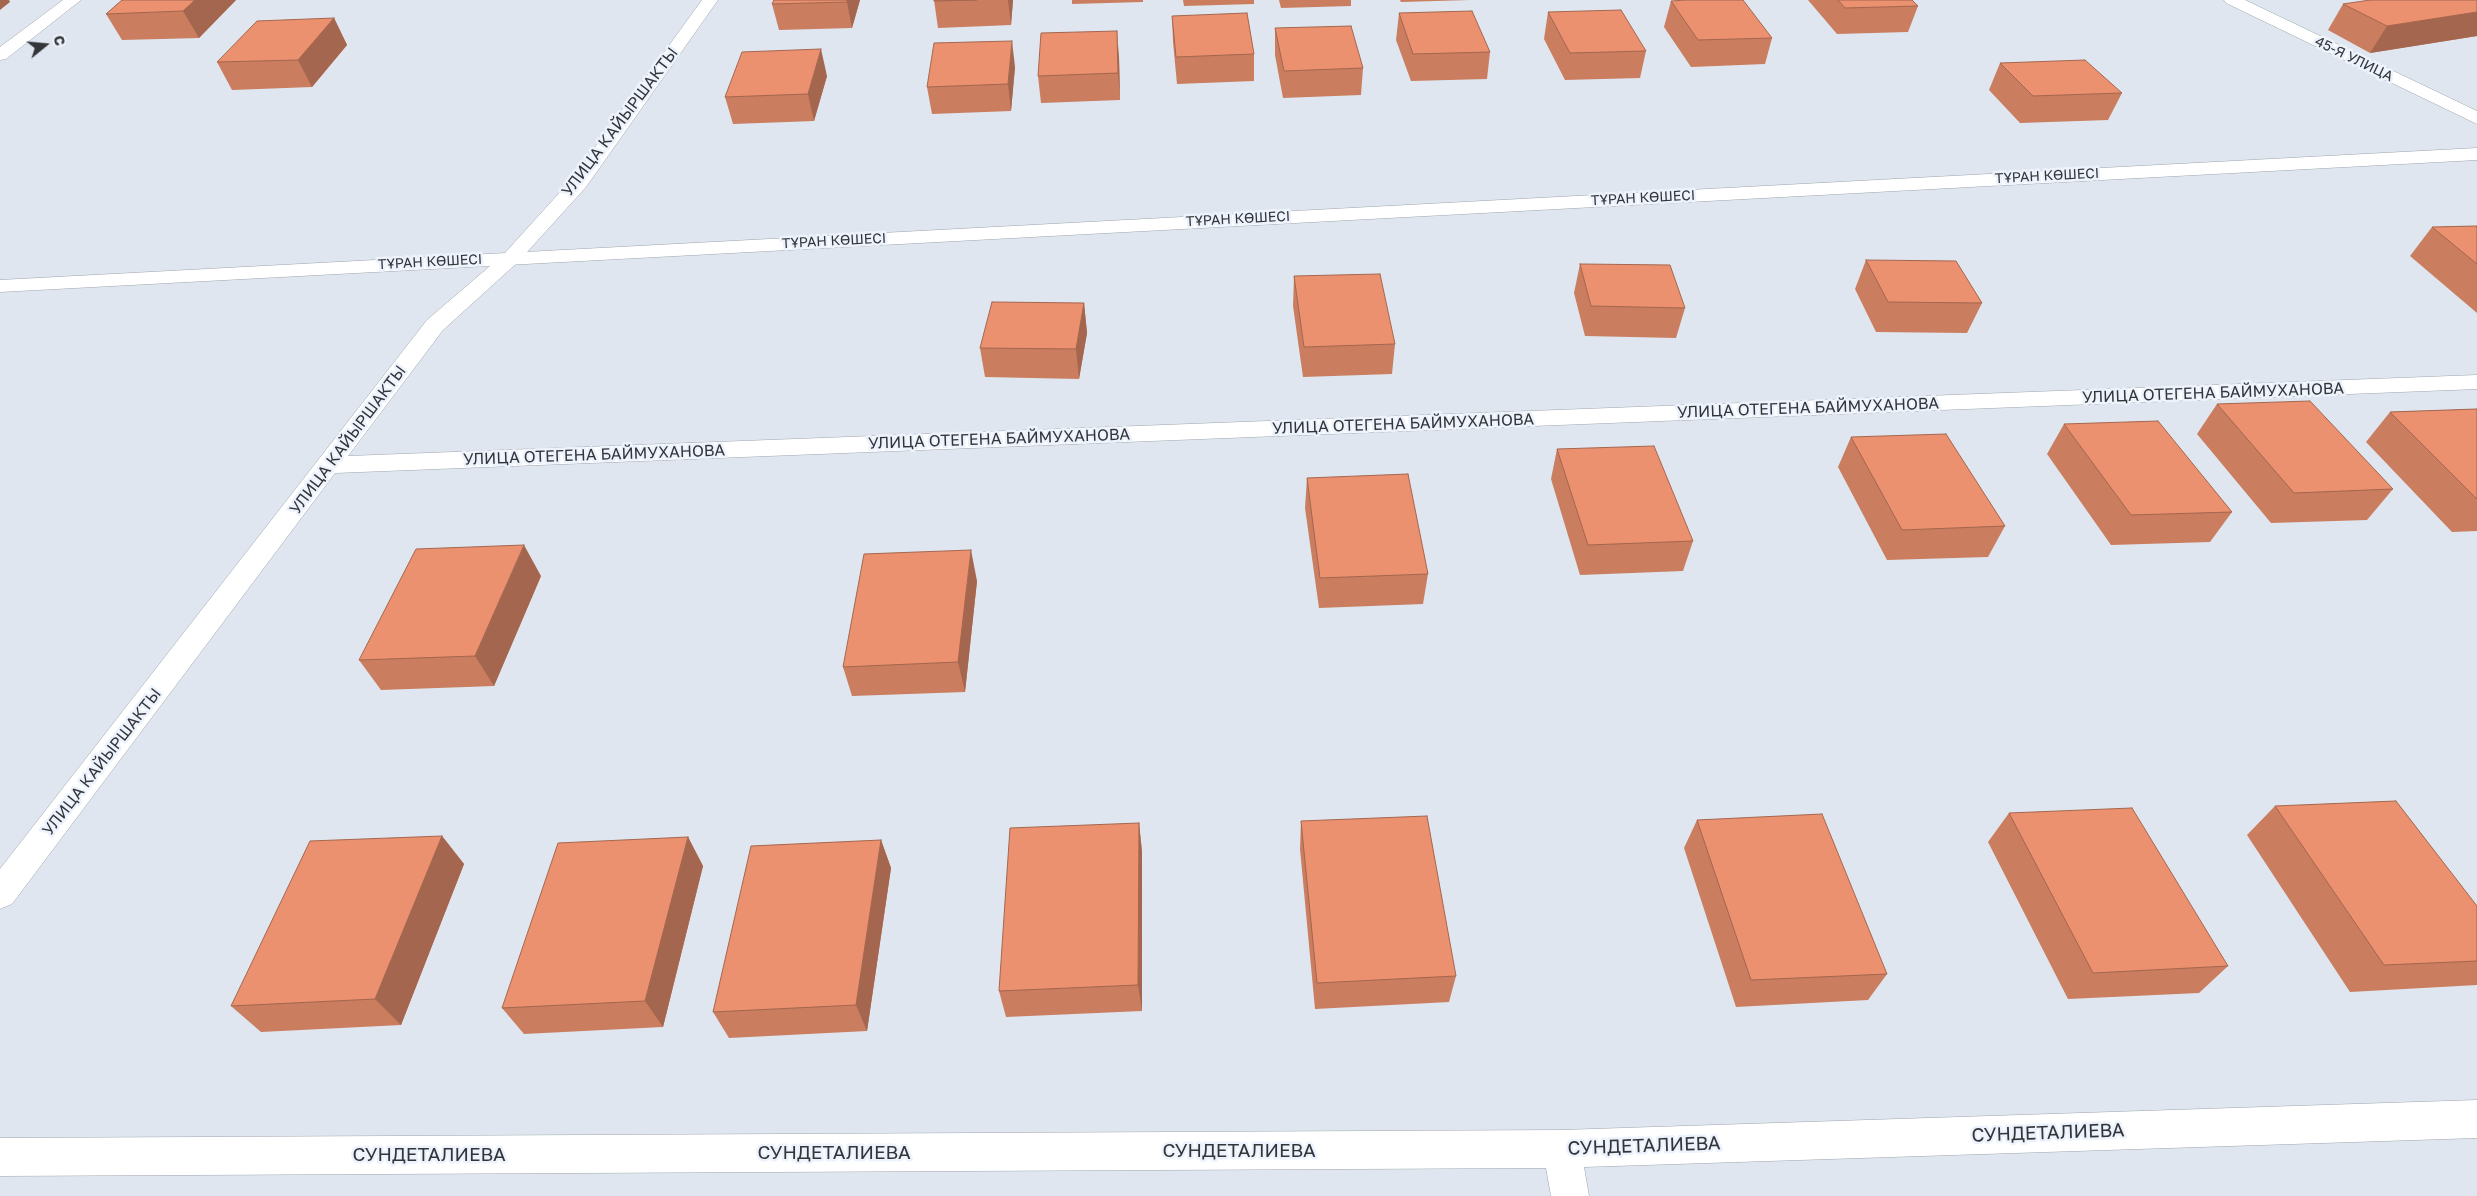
<!DOCTYPE html>
<html>
<head>
<meta charset="utf-8">
<style>
	body { margin:0 }
	#map { position:relative; width:2477px; height:1196px; overflow:hidden; background:#dfe6ef; font-family:"Golos Text",sans-serif }
	canvas { display:block }
	.north { position:absolute; left:20px; top:20px; width:50px; height:50px; -webkit-text-stroke:4px #edf3fd; paint-order:stroke; rotate:73deg; font-size:14px; font-weight:700; line-height:20px; text-align:center; color:#333539 }
	.north::after { content:''; display:block; margin:auto; width:18px; height:22px; background:#333539; clip-path:polygon(50% 0,100% 100%,50% 72%,0 100%) }
</style>
</head>
<body>
<div id="map">
<canvas width="2477" height="1196"></canvas>
<div class="north">С</div>
</div>
<script>
const ctx = document.querySelector('canvas').getContext('2d');
ctx.lineJoin = 'round';
function shape(rows) {
  const path = new Path2D();
  for (const r of rows) {
    path.moveTo(r[0], r[1]);
    for (let i = 2; i < r.length; i += 2) path.lineTo(r[i], r[i + 1]);
  }
  return path;
}
function trace(path, color, width, dash) {
  ctx.strokeStyle = color;
  ctx.lineWidth = width;
  ctx.lineCap = dash ? 'butt' : 'round';
  ctx.setLineDash(dash || []);
  ctx.stroke(path);
}
function paint(path, color) {
  ctx.fillStyle = color;
  ctx.fill(path, 'evenodd');
}
function drawText(font, color, halo, rows, align = 'center') {
  ctx.font = font + ' "Golos Text",sans-serif';
  ctx.lineWidth = 5;
  ctx.setLineDash([]);
  ctx.textBaseline = 'middle';
  ctx.strokeStyle = halo;
  ctx.fillStyle = color;
  for (const [text, x, y, turn = 0] of rows) {
    ctx.save();
    ctx.translate(x, y);
    ctx.rotate((+turn || 0) * Math.PI / 180);
    ctx.textAlign = isNaN(turn) ? turn : align;
    if (halo) ctx.strokeText(text, 0, 0);
    ctx.fillText(text, 0, 0);
    ctx.restore();
  }
}
const street = shape([
	[63,0,81,0,6,59,0,60,0,47,63,0],
	[702,0,718,0,586,187,518,262,443,330,348,456,2477,375,2477,389,335,473,12,904,0,909,0,869,427,320,504,254,572,179,702,0],
	[2224,0,2245,0,2477,111,2477,124,2226,3,2224,0],
	[2477,1100,2477,1138,1584,1167,1589,1196,1551,1196,1546,1168,0,1176,0,1138,1562,1130,2477,1100]
]);
const secondary = shape([
	[2477,148,2477,160,0,292,0,280,2477,148]
]);
const wall = shape([
	[122,0,236,0,199,38,122,40,106,14],
	[774,0,860,0,852,28,779,30,772,4],
	[934,0,1013,0,1011,25,938,28],
	[1072,0,1143,0,1143,2,1072,4],
	[1183,0,1254,0,1254,4,1184,6],
	[1279,0,1351,0,1351,6,1281,8],
	[1400,0,1470,0,1401,2],
	[1808,0,1912,0,1918,6,1908,32,1837,34],
	[2477,0,2477,36,2370,53,2328,30,2343,4],
	[1671,1,1772,38,1765,64,1691,67,1664,27],
	[1548,12,1646,51,1640,78,1565,80,1544,39],
	[1399,13,1490,52,1487,79,1411,81,1396,40],
	[1172,16,1254,54,1254,81,1177,84,1173,42],
	[334,18,347,45,312,87,232,90,217,62],
	[1275,28,1363,68,1361,95,1283,98,1275,55],
	[1119,57,1120,100,1041,103,1038,76],
	[2000,63,2122,93,2108,120,2020,123,1989,90],
	[1015,67,1011,111,932,114,927,87],
	[827,76,814,121,733,124,725,97],
	[2477,226,2477,313,2410,256,2432,227],
	[1866,260,1982,303,1967,333,1876,332,1855,289],
	[1580,264,1685,308,1676,338,1585,336,1574,293],
	[1294,276,1395,344,1392,374,1303,377,1293,306],
	[1084,303,1087,333,1079,379,985,377,980,348],
	[2217,404,2393,489,2367,520,2271,523,2197,434],
	[2477,409,2477,531,2452,532,2366,442,2390,412],
	[2064,424,2232,512,2210,542,2111,545,2047,454],
	[1851,437,2005,526,1988,557,1887,560,1838,467],
	[1557,449,1693,541,1683,571,1580,575,1551,479],
	[1307,478,1428,574,1423,604,1319,608,1305,508],
	[541,576,494,686,381,690,359,660],
	[977,581,965,692,852,696,843,667],
	[2275,806,2477,906,2477,985,2350,992,2247,835],
	[2009,813,2228,966,2199,993,2068,999,1988,842],
	[1697,820,1887,974,1868,1000,1736,1007,1684,848],
	[1301,821,1456,976,1449,1002,1315,1009,1300,849],
	[1139,823,1142,852,1142,1011,1006,1017,999,991],
	[442,836,464,864,401,1025,261,1032,231,1006],
	[688,837,703,866,663,1027,524,1034,502,1008],
	[881,840,891,868,867,1031,729,1038,713,1012]
]);
const shadedWall = shape([
	[0,0,9,0,10,2,0,10],
	[195,0,236,0,199,38,183,11],
	[847,0,860,0,852,28,847,2],
	[1008,0,1013,0,1011,25],
	[2477,12,2477,36,2370,53,2387,26],
	[334,18,347,45,312,87,298,60],
	[1117,31,1119,57,1120,100,1118,73],
	[1012,41,1015,67,1011,111,1008,84],
	[821,49,827,76,814,121,808,94],
	[1084,303,1087,333,1079,379,1076,349],
	[524,545,541,576,494,686,475,656],
	[971,550,977,581,965,692,958,662],
	[1139,823,1142,852,1142,1011,1138,985],
	[442,836,464,864,401,1025,375,999],
	[688,837,703,866,663,1027,645,1001],
	[881,840,891,868,867,1031,856,1005]
]);
const building = shape([
	[122,0,195,0,183,11,106,14,122,0],
	[774,0,847,0,847,2,772,4,774,0],
	[934,0,977,0,934,1,934,0],
	[1686,0,1743,0,1772,38,1698,40,1671,1,1686,0],
	[1838,0,1912,0,1918,6,1845,8,1838,0],
	[2370,0,2477,0,2477,12,2387,26,2343,4,2370,0],
	[1621,10,1646,51,1570,53,1548,12,1621,10],
	[1472,11,1490,52,1413,54,1399,13,1472,11],
	[1247,13,1254,54,1176,57,1172,16,1247,13],
	[334,18,298,60,217,62,257,21,334,18],
	[1351,26,1363,68,1284,71,1275,28,1351,26],
	[1117,31,1118,73,1038,76,1041,33,1117,31],
	[1012,41,1008,84,927,87,934,43,1012,41],
	[821,49,808,94,725,97,742,52,821,49],
	[2085,60,2122,93,2033,96,2000,63,2085,60],
	[2477,226,2477,264,2432,227,2477,226],
	[1866,260,1956,261,1982,303,1888,302,1866,260],
	[1580,264,1670,265,1685,308,1591,306,1580,264],
	[1380,274,1395,344,1304,347,1294,276,1380,274],
	[992,302,1084,303,1076,349,980,348,992,302],
	[2310,401,2393,489,2294,493,2217,404,2310,401],
	[2477,409,2477,499,2390,412,2477,409],
	[2158,421,2232,512,2131,515,2064,424,2158,421],
	[1946,434,2005,526,1902,530,1851,437,1946,434],
	[1654,446,1693,541,1588,545,1557,449,1654,446],
	[1408,474,1428,574,1320,578,1307,478,1408,474],
	[524,545,475,656,359,660,416,549,524,545],
	[971,550,958,662,843,667,864,554,971,550],
	[2396,801,2477,906,2477,961,2384,965,2275,806,2396,801],
	[2132,808,2228,966,2093,973,2009,813,2132,808],
	[1822,814,1887,974,1751,980,1697,820,1822,814],
	[1427,816,1456,976,1317,983,1301,821,1427,816],
	[1139,823,1138,985,999,991,1010,828,1139,823],
	[442,836,375,999,231,1006,310,841,442,836],
	[688,837,645,1001,502,1008,558,843,688,837],
	[881,840,856,1005,713,1012,751,846,881,840]
]);
const farStreetnames = [
	["45-Я УЛИЦА",2354,59,26],
	["ТҰРАН КӨШЕСІ",2047,176,-3],
	["ТҰРАН КӨШЕСІ",1643,198,-3],
	["ТҰРАН КӨШЕСІ",1238,219,-3],
	["ТҰРАН КӨШЕСІ",834,241,-3],
	["ТҰРАН КӨШЕСІ",430,262,-3]
];
const streetNames = [
	["УЛИЦА КАЙЫРШАКТЫ",620,122,-53],
	["УЛИЦА ОТЕГЕНА БАЙМУХАНОВА",2213,393,-2],
	["УЛИЦА ОТЕГЕНА БАЙМУХАНОВА",1808,408,-2],
	["УЛИЦА ОТЕГЕНА БАЙМУХАНОВА",1403,424,-2],
	["УЛИЦА ОТЕГЕНА БАЙМУХАНОВА",999,439,-2],
	["УЛИЦА КАЙЫРШАКТЫ",348,440,-53],
	["УЛИЦА ОТЕГЕНА БАЙМУХАНОВА",594,455,-2],
	["УЛИЦА КАЙЫРШАКТЫ",102,762,-52]
];
const nearStreetnames = [
	["СУНДЕТАЛИЕВА",2048,1133,-2],
	["СУНДЕТАЛИЕВА",1644,1146,-2],
	["СУНДЕТАЛИЕВА",1239,1151],
	["СУНДЕТАЛИЕВА",834,1153],
	["СУНДЕТАЛИЕВА",429,1155]
];
trace(street, '#9fa5ae', 1);
trace(secondary, '#9fa5ae', 1);
paint(street, '#fff');
paint(secondary, '#fff');
paint(wall, '#ca7d5f');
paint(shadedWall, '#a4664e');
paint(building, '#eb916f');
trace(building, '#a4664e', 1);
drawText('14px', '#333539', '#edf3fd', farStreetnames);
drawText('16px', '#333539', '#edf3fd', streetNames);
drawText('19px', '#333539', '#edf3fd', nearStreetnames);
</script>
</body>
</html>
